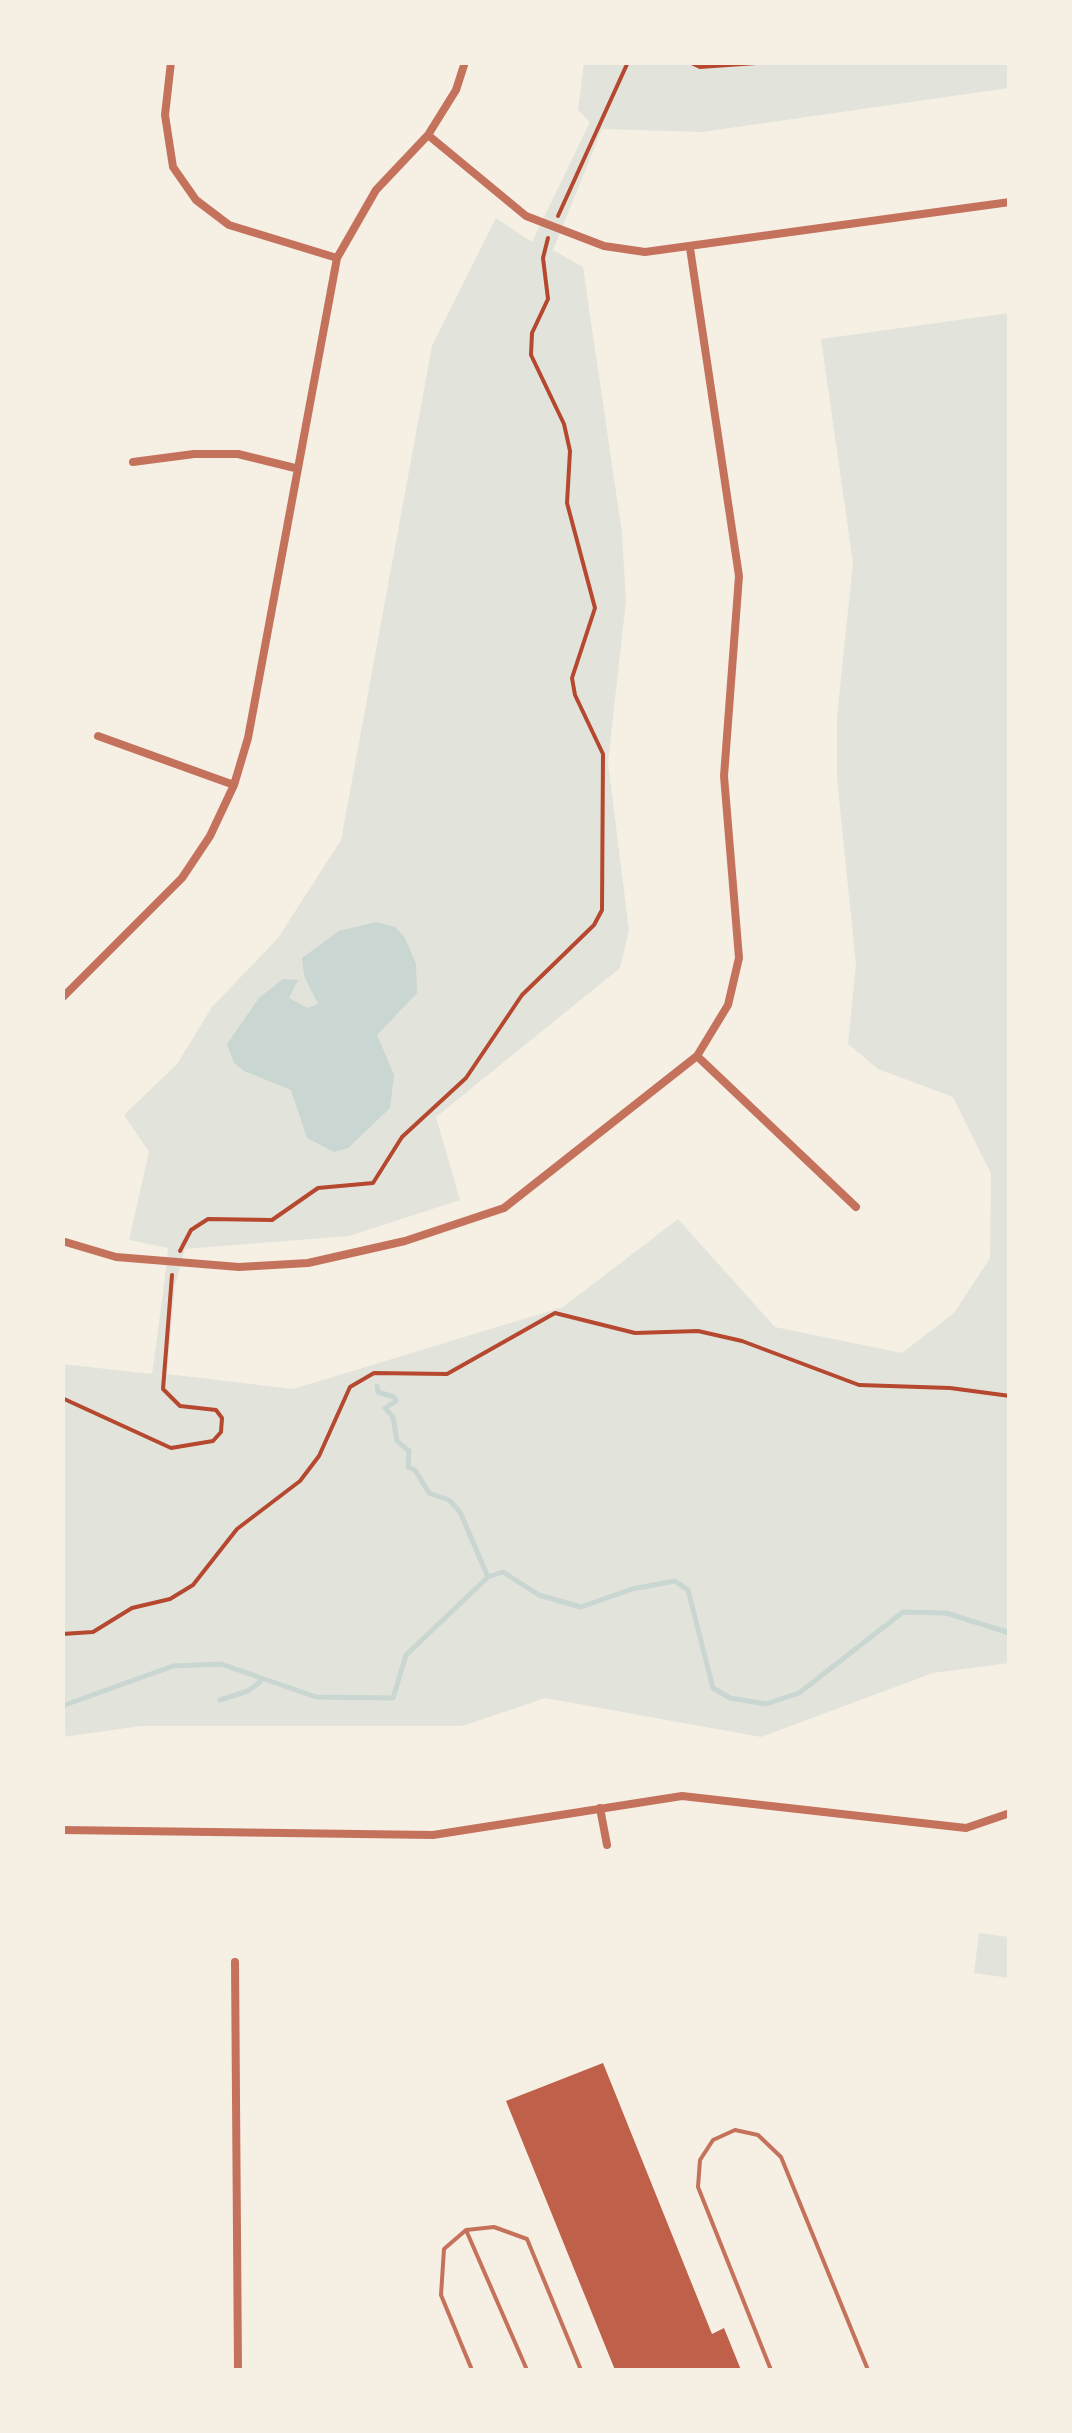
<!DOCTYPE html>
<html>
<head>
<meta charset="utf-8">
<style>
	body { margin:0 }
	#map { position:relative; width:1072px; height:2433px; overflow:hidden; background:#f6efe4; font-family:"Source Sans 3",sans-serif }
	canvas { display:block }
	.frame { position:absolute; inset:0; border:65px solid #f6efe4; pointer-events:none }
</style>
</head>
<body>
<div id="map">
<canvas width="1072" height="2433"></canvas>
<div class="frame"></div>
</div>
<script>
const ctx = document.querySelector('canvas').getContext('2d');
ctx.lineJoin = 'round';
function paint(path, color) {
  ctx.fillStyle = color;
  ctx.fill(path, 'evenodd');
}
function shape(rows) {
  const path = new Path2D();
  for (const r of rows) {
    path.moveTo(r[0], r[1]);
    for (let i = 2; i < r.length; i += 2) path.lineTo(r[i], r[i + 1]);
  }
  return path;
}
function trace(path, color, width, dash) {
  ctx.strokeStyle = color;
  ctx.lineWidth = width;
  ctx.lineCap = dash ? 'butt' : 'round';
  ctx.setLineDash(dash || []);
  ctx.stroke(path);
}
const green = shape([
	[584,63,1009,63,1009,88,702,132,602,129,553,250,583,267,622,533,626,601,608,762,629,931,620,968,436,1117,460,1200,349,1236,185,1249,175,1285,167,1374,293,1389,563,1307,678,1219,775,1327,902,1353,954,1313,990,1258,991,1174,953,1097,878,1069,848,1044,856,965,837,779,837,716,853,563,821,339,1009,313,1009,1663,933,1673,761,1737,545,1698,463,1726,141,1726,63,1737,62,1364,152,1374,164,1285,168,1248,129,1240,149,1152,124,1115,177,1064,212,1007,278,938,341,840,432,346,496,218,532,242,590,122,578,110],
	[979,1933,1009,1937,1009,1978,974,1973]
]);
const water = shape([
	[376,922,395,927,405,938,416,964,417,993,377,1035,394,1075,390,1108,348,1148,334,1152,307,1138,291,1090,244,1071,234,1063,227,1044,259,998,283,979,298,980,289,998,308,1008,318,1004,304,976,302,958,339,931]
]);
const stream = shape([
	[377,1386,378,1392,394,1397,396,1401,385,1408,393,1417,397,1441,409,1451,408,1467,415,1470,429,1493,449,1500,460,1512,488,1577],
	[220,1700,248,1691,260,1682],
	[62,1706,173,1666,221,1664,316,1697,393,1698,406,1655,488,1577,503,1572,539,1595,581,1607,632,1589,675,1581,688,1590,713,1688,730,1698,766,1704,799,1693,903,1612,946,1613,1010,1633]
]);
const building = shape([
	[603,2063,712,2334,724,2328,741,2370,615,2370,506,2101]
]);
const path = shape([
	[689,62,700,67,771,62],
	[816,62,845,62],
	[558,216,628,62],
	[180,1251,191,1230,208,1219,272,1220,318,1188,373,1183,402,1137,466,1078,522,995,594,925,602,910,603,754,575,695,572,678,595,608,567,503,570,451,564,424,531,355,532,333,548,299,543,258,548,238],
	[62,1398,171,1448,213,1441,221,1432,222,1418,216,1410,180,1406,163,1389,172,1275],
	[62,1634,93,1632,132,1608,170,1599,193,1585,237,1529,300,1481,319,1456,350,1387,374,1373,447,1374,555,1313,635,1333,698,1331,742,1341,859,1385,950,1388,1010,1396]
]);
const service = shape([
	[466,2230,527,2370],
	[472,2370,441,2295,444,2249,466,2230,494,2227,527,2239,581,2370],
	[771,2370,698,2187,700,2160,713,2140,735,2130,758,2135,781,2157,868,2370]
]);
const minor = shape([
	[171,62,165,115,173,167,196,200,229,225,337,258],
	[428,135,526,216,604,246,645,252,1010,202],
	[133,462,194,454,238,454,295,468],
	[98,736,234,785],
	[62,998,182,878,210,836,234,785,248,738,337,258,376,190,428,135,456,90,465,62],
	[697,1056,856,1207],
	[62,1241,116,1257,239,1267,308,1263,405,1241,504,1208,697,1056,728,1005,739,958,724,776,739,576,690,248],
	[600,1808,607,1845],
	[62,1830,433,1835,682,1796,966,1828,1010,1813],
	[235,1962,238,2370]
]);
paint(green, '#e2e4dc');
paint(water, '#c9d6d2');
trace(stream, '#c9d6d2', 5);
paint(building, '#bf614a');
trace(path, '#b5482f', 4);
trace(service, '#c5725c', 4);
trace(minor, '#c5725c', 8);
</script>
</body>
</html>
